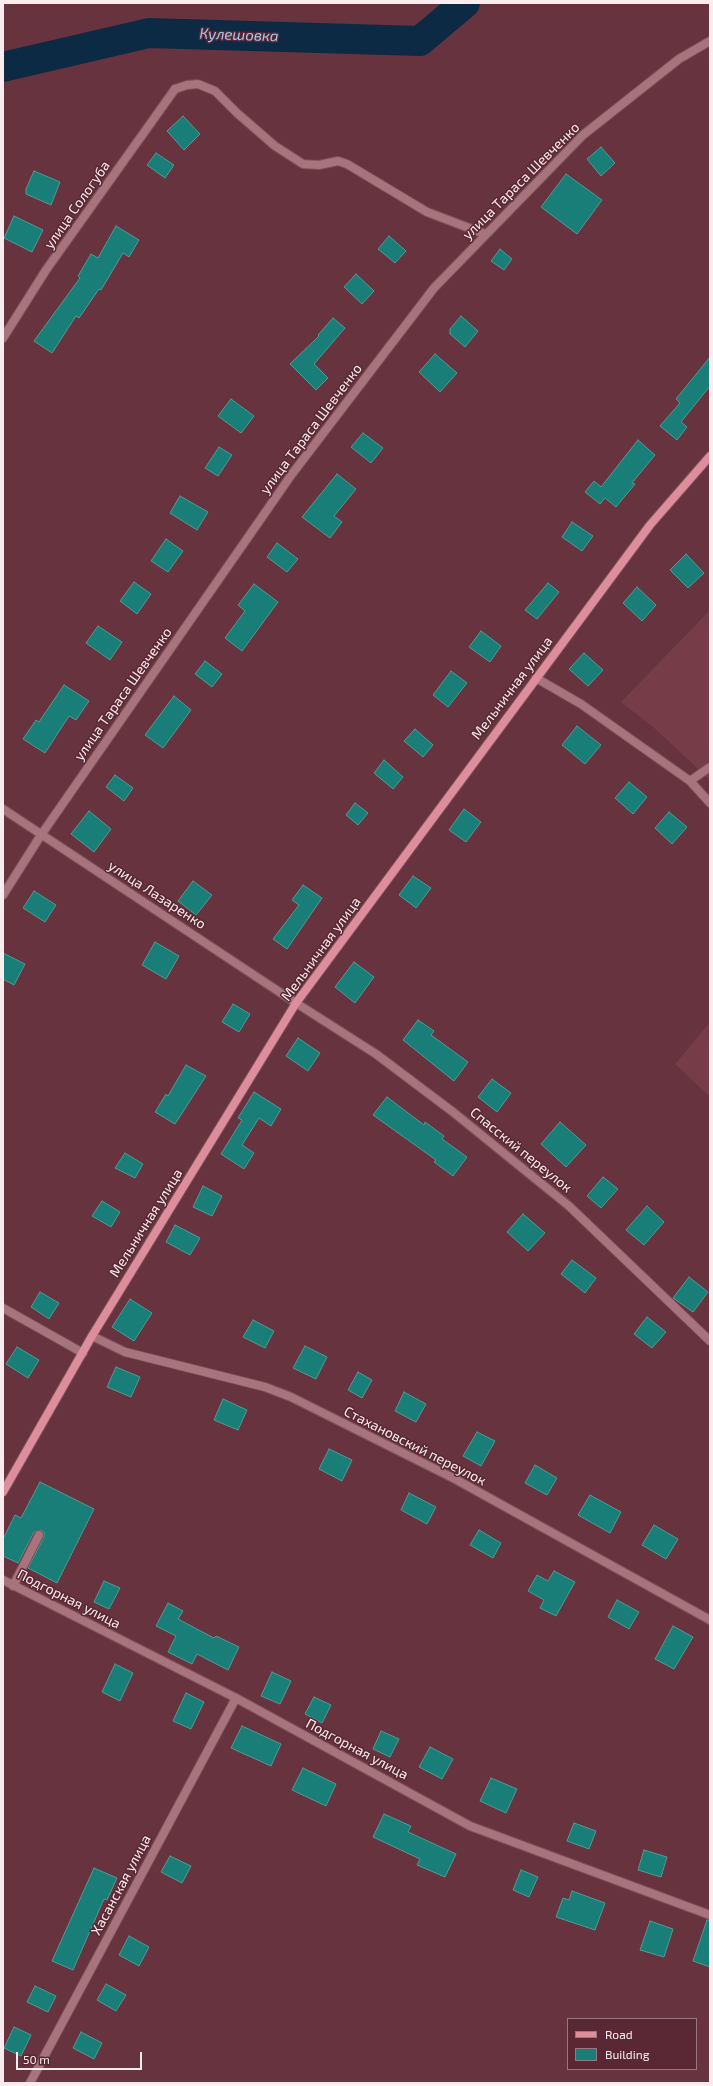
<!DOCTYPE html>
<html>
<head>
<meta charset="utf-8">
<style>
	body { margin:0 }
	#map { position:relative; width:713px; height:2086px; overflow:hidden; background:#66333e; font-family:"Exo 2",sans-serif }
	canvas { display:block }
	.frame { position:absolute; inset:0; border:4px solid #fbedef; pointer-events:none }
	.legend { position:absolute; left:567px; top:2018px; width:130px; height:52px; box-sizing:border-box; background:#5a2834; border:1px solid #9a777f; margin:0; padding:5px 7px; list-style:none; font-size:12px; color:#fbedef }
	.legend li { display:flex; align-items:center; gap:8px; height:20px }
	.legend b { width:20px; border:1px solid #9a777f }
	.scale { position:absolute; left:16px; top:2052px; width:126px; height:18px; box-sizing:border-box; border:2px solid #fbedef; border-top:0; padding-left:5px; font-size:12px; line-height:14px; white-space:nowrap; color:#fbedef; -webkit-text-stroke:3px #5a2834; paint-order:stroke }
</style>
</head>
<body>
<div id="map">
<canvas width="713" height="2086"></canvas>
<div class="frame"></div>
<ul class="legend">
<li><b style="height:5px;background:#dd8d9c"></b>Road</li>
<li><b style="height:11px;background:#197e77"></b>Building</li>
</ul>
<div class="scale">50 m</div>
</div>
<script>
const ctx = document.querySelector('canvas').getContext('2d');
ctx.lineJoin = 'round';
function paint(path, color) {
  ctx.fillStyle = color;
  ctx.fill(path, 'evenodd');
}
function shape(rows) {
  const path = new Path2D();
  for (const r of rows) {
    path.moveTo(r[0], r[1]);
    for (let i = 2; i < r.length; i += 2) path.lineTo(r[i], r[i + 1]);
  }
  return path;
}
function trace(path, color, width, dash) {
  ctx.strokeStyle = color;
  ctx.lineWidth = width;
  ctx.lineCap = dash ? 'butt' : 'round';
  ctx.setLineDash(dash || []);
  ctx.stroke(path);
}
function drawText(font, color, halo, rows, align = 'center') {
  ctx.font = font + ' "Exo 2",sans-serif';
  ctx.lineWidth = 3;
  ctx.setLineDash([]);
  ctx.textBaseline = 'middle';
  ctx.strokeStyle = halo;
  ctx.fillStyle = color;
  for (const [text, x, y, turn = 0] of rows) {
    ctx.save();
    ctx.translate(x, y);
    ctx.rotate((+turn || 0) * Math.PI / 180);
    ctx.textAlign = isNaN(turn) ? turn : align;
    if (halo) ctx.strokeText(text, 0, 0);
    ctx.fillText(text, 0, 0);
    ctx.restore();
  }
}
const built = shape([
	[710,610,710,780,653,727,621,702],
	[710,1022,710,1097,675,1064]
]);
const river = shape([
	[3,67,149,33,420,41,465,3]
]);
const building = shape([
	[183,116,200,134,184,150,167,131,183,116],
	[601,147,615,163,601,176,587,159,601,147],
	[156,153,174,165,165,178,147,165,156,153],
	[34,171,60,182,51,205,26,194,26,189,34,171],
	[566,174,602,200,577,234,541,207,566,174],
	[14,216,43,230,32,252,4,238,14,216],
	[116,226,139,240,129,257,123,253,101,290,99,289,79,318,76,316,52,353,34,341,80,278,78,276,91,254,98,258,116,226],
	[389,236,406,251,395,263,378,249,389,236],
	[500,249,512,259,504,270,491,261,500,249],
	[356,274,374,291,362,304,344,287,356,274],
	[461,316,478,331,465,347,450,334,450,329,461,316],
	[333,318,345,328,314,364,328,378,316,390,290,364,319,336,318,335,333,318],
	[435,354,457,373,440,392,419,372,435,354],
	[710,357,710,386,681,422,687,427,677,440,660,426,680,403,676,399,710,357],
	[231,399,254,416,241,433,218,416,231,399],
	[363,433,383,448,371,463,351,447,363,433],
	[638,440,655,455,632,483,635,484,616,507,605,498,600,504,585,492,594,481,601,487,638,440],
	[219,447,232,455,218,476,205,468,219,447],
	[337,474,356,489,334,516,342,522,330,538,302,517,337,474],
	[180,496,208,512,197,530,170,513,180,496],
	[572,522,593,536,582,551,562,537,572,522],
	[166,539,183,551,168,572,151,561,166,539],
	[277,543,298,559,287,572,267,557,277,543],
	[686,554,704,573,688,588,670,570,686,554],
	[134,582,151,594,137,614,120,601,134,582],
	[548,583,559,592,537,619,525,610,548,583],
	[254,584,278,602,242,651,225,638,245,611,238,605,254,584],
	[637,587,656,605,642,621,623,603,637,587],
	[98,626,122,642,110,660,86,643,98,626],
	[481,631,501,646,490,662,469,647,481,631],
	[584,653,603,670,588,686,569,669,584,653],
	[205,661,222,674,212,687,195,674,205,661],
	[451,671,467,683,448,707,433,695,451,671],
	[64,685,89,701,76,720,69,716,45,753,23,739,36,720,39,722,64,685],
	[174,696,191,710,163,748,145,735,174,696],
	[577,726,601,745,585,764,562,745,577,726],
	[415,729,433,745,423,757,404,741,415,729],
	[384,760,403,777,393,789,374,773,384,760],
	[115,775,133,788,124,801,106,787,115,775],
	[629,782,647,797,633,814,615,798,629,782],
	[355,803,368,813,358,825,346,815,355,803],
	[464,809,481,822,466,842,449,830,464,809],
	[89,811,111,829,94,852,71,834,89,811],
	[669,812,687,827,672,844,655,828,669,812],
	[413,876,431,888,416,908,399,895,413,876],
	[193,881,212,895,196,915,178,901,193,881],
	[303,885,322,898,287,949,273,939,299,905,292,900,303,885],
	[34,891,56,905,45,922,23,908,34,891],
	[155,942,179,956,166,979,142,965,155,942],
	[3,953,25,964,14,985,3,979,3,953],
	[354,962,374,977,355,1003,335,987,354,962],
	[233,1004,250,1014,239,1032,222,1022,233,1004],
	[418,1020,434,1031,431,1035,468,1062,454,1081,403,1040,418,1020],
	[298,1038,320,1053,308,1071,286,1056,298,1038],
	[186,1065,206,1076,175,1124,155,1112,166,1094,168,1096,186,1065],
	[492,1079,511,1093,497,1112,478,1097,492,1079],
	[254,1092,281,1109,271,1126,259,1118,242,1145,254,1153,244,1169,221,1154,242,1120,238,1118,254,1092],
	[387,1097,424,1125,425,1122,444,1136,442,1139,467,1157,453,1176,434,1162,436,1160,373,1115,387,1097],
	[560,1122,586,1145,566,1167,541,1144,560,1122],
	[125,1153,143,1164,135,1178,115,1168,125,1153],
	[603,1177,618,1189,601,1208,587,1196,603,1177],
	[203,1186,222,1196,212,1216,193,1207,203,1186],
	[102,1201,120,1212,111,1227,92,1216,102,1201],
	[647,1206,664,1222,644,1245,626,1230,647,1206],
	[523,1214,545,1233,528,1251,507,1232,523,1214],
	[175,1225,200,1238,190,1255,166,1242,175,1225],
	[572,1260,596,1278,585,1293,561,1274,572,1260],
	[689,1277,708,1292,693,1312,673,1298,689,1277],
	[40,1292,59,1303,49,1319,31,1307,40,1292],
	[130,1299,152,1313,134,1341,112,1327,130,1299],
	[647,1317,666,1332,652,1348,634,1334,647,1317],
	[253,1320,274,1331,265,1348,243,1337,253,1320],
	[305,1346,327,1357,316,1379,293,1368,305,1346],
	[17,1347,39,1360,28,1378,6,1364,17,1347],
	[116,1367,140,1377,131,1397,107,1387,116,1367],
	[358,1372,372,1380,362,1398,348,1390,358,1372],
	[404,1392,426,1404,416,1422,395,1411,404,1392],
	[223,1399,247,1410,238,1430,214,1420,223,1399],
	[477,1432,495,1441,481,1466,463,1456,477,1432],
	[329,1449,352,1460,342,1481,319,1469,329,1449],
	[535,1465,557,1478,547,1495,525,1483,535,1465],
	[40,1482,94,1509,57,1583,28,1568,44,1537,44,1532,41,1530,34,1532,18,1563,3,1556,3,1539,15,1515,21,1518,40,1482],
	[409,1493,436,1507,427,1524,401,1510,409,1493],
	[590,1495,621,1512,610,1533,578,1515,590,1495],
	[654,1525,678,1539,666,1559,642,1545,654,1525],
	[479,1530,501,1543,493,1558,470,1545,479,1530],
	[554,1571,575,1582,556,1616,540,1608,544,1600,528,1591,537,1575,548,1581,554,1571],
	[104,1581,120,1588,109,1609,94,1602,104,1581],
	[617,1600,639,1612,629,1629,608,1617,617,1600],
	[168,1603,183,1611,178,1619,214,1638,216,1636,239,1647,228,1670,197,1654,192,1664,168,1652,176,1636,156,1626,168,1603],
	[673,1626,693,1637,674,1669,655,1659,673,1626],
	[115,1664,133,1673,120,1701,102,1692,115,1664],
	[272,1672,291,1681,280,1704,261,1696,272,1672],
	[186,1693,204,1702,191,1729,173,1721,186,1693],
	[314,1697,331,1705,322,1723,305,1714,314,1697],
	[242,1726,281,1744,271,1766,231,1748,242,1726],
	[381,1731,399,1739,390,1757,373,1749,381,1731],
	[430,1747,453,1759,442,1779,419,1767,430,1747],
	[303,1768,336,1784,326,1806,292,1790,303,1768],
	[491,1778,517,1789,506,1813,480,1801,491,1778],
	[384,1814,411,1826,408,1832,456,1854,445,1877,417,1865,420,1859,373,1837,384,1814],
	[574,1823,596,1831,589,1849,567,1841,574,1823],
	[644,1850,667,1857,661,1877,638,1870,644,1850],
	[170,1856,191,1866,182,1883,161,1872,170,1856],
	[94,1868,117,1878,107,1900,104,1899,73,1970,52,1961,94,1868],
	[521,1870,538,1877,529,1897,513,1890,521,1870],
	[572,1891,605,1903,595,1930,556,1917,563,1898,569,1900,572,1891],
	[707,1920,710,1920,710,1967,693,1961,707,1920],
	[650,1921,673,1929,664,1957,640,1950,650,1921],
	[129,1936,149,1947,139,1966,119,1955,129,1936],
	[106,1984,126,1995,116,2011,97,2000,106,1984],
	[35,1986,56,1996,48,2012,27,2002,35,1986],
	[14,2027,31,2035,21,2056,4,2048,14,2027],
	[81,2032,102,2043,94,2059,73,2048,81,2032]
]);
const service = shape([
	[175,89,187,85,198,84,215,91,237,113,275,146,303,164,319,165,338,161,347,164,427,212,485,234],
	[536,678,581,704,690,781,710,803],
	[690,781,710,767],
	[296,1003,376,1054,453,1112,569,1206,710,1341],
	[92,1336,125,1352,265,1387,291,1397,455,1479,710,1620],
	[3,1580,236,1698,470,1826,710,1915],
	[13,1586,39,1535]
]);
const minor = shape([
	[3,338,46,270,175,89],
	[3,809,296,1003],
	[3,895,41,835,292,474,434,288,583,135,679,59,710,41],
	[3,1308,83,1353],
	[30,2083,236,1698]
]);
const secondary = shape([
	[3,1492,92,1336,296,1003,650,525,710,456]
]);
const streetNames = [
	["улица Тараса Шевченко",521,181,-45],
	["улица Сологуба",77,205,-55],
	["улица Тараса Шевченко",311,429,-53],
	["Мельничная улица",512,688,-53],
	["улица Тараса Шевченко",123,694,-55],
	["улица Лазаренко",157,895,33],
	["Мельничная улица",321,949,-54],
	["Спасский переулок",521,1150,39],
	["Мельничная улица",146,1223,-58],
	["Стахановский переулок",415,1446,27],
	["Подгорная улица",69,1599,27],
	["Подгорная улица",357,1749,28],
	["Хасанская улица",121,1885,-62]
];
const waterNames = [
	["Кулешовка",239,35,2]
];
paint(built, '#763c48');
trace(river, '#0c2a43', 30);
paint(building, '#197e77');
trace(building, '#529b94', 1);
trace(service, '#7e515a', 10);
trace(minor, '#7e515a', 10);
trace(secondary, '#7e515a', 10);
trace(service, '#a7747d', 8);
trace(minor, '#a7747d', 8);
trace(secondary, '#dd8d9c', 8);
drawText('14px', '#fbedef', '#5a2834', streetNames);
drawText('italic 15px', '#a0c9f0', '#5a2834', waterNames);
</script>
</body>
</html>
